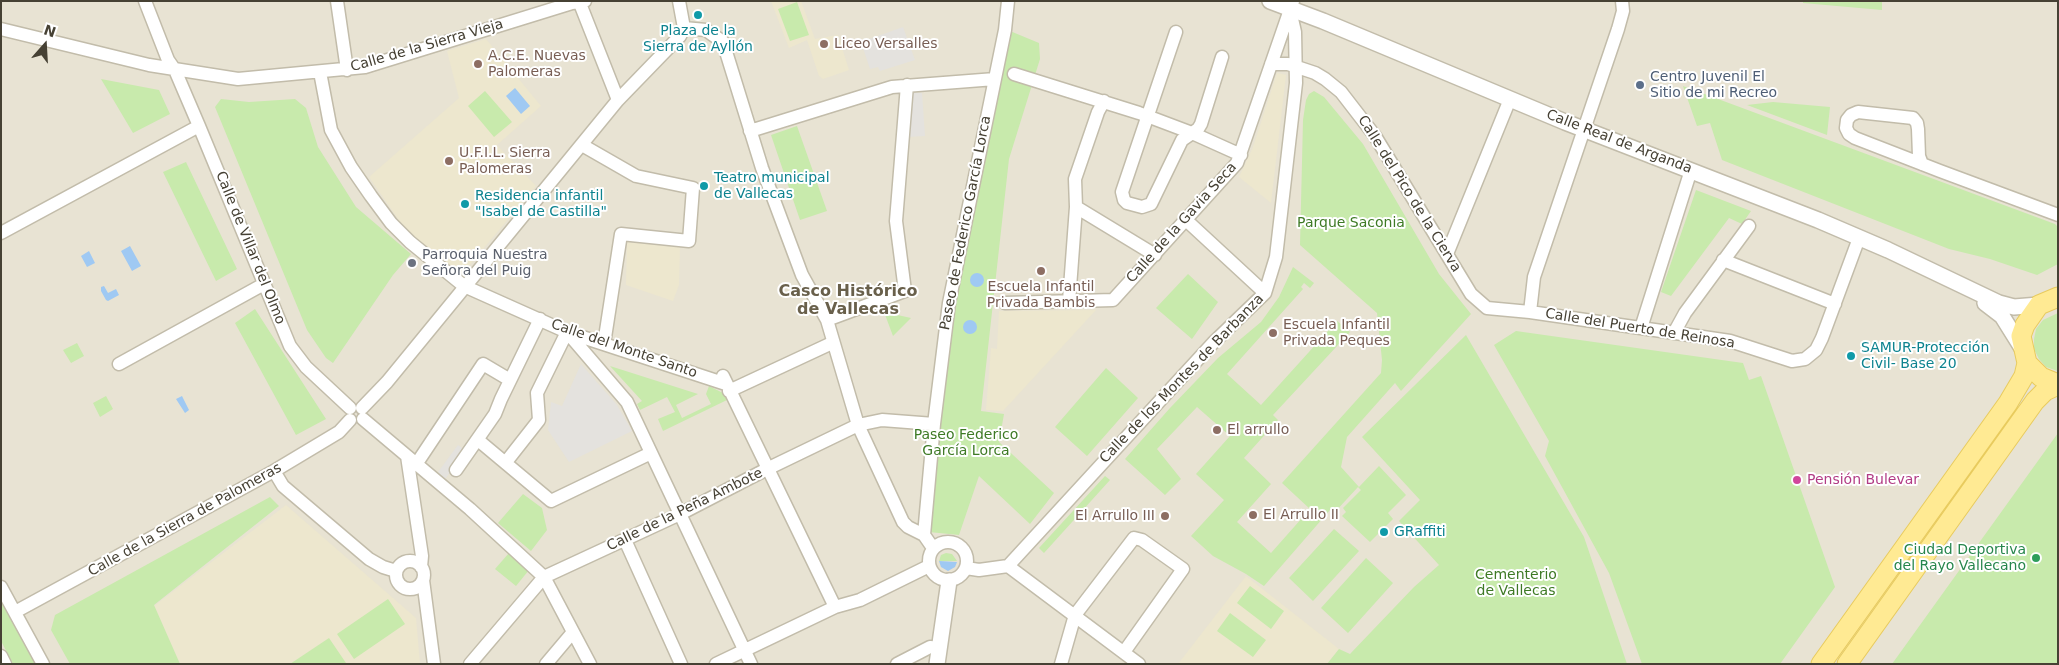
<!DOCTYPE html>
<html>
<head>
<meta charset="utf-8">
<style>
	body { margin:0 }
	#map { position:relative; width:2059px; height:665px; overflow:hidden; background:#f3f0e5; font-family:"DejaVu Sans",sans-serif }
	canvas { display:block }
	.frame { position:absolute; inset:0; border:2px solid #464134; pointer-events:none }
	.north { position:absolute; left:20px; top:20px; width:50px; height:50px; -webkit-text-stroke:4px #fff; paint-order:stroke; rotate:19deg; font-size:14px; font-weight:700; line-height:20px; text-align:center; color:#464134 }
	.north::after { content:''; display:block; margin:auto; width:18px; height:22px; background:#464134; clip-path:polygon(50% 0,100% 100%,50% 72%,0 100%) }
</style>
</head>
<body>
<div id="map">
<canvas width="2059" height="665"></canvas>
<div class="frame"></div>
<div class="north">N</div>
</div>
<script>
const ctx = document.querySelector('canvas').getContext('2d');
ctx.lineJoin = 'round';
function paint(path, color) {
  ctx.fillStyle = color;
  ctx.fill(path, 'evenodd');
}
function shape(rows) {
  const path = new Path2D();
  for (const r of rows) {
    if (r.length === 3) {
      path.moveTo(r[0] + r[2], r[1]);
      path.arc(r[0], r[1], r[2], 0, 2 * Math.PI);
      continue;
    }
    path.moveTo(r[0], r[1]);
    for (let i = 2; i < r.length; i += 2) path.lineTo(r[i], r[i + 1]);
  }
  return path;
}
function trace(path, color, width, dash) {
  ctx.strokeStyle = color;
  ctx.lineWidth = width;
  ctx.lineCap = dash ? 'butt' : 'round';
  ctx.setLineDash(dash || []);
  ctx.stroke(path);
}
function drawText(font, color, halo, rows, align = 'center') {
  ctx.font = font + ' "DejaVu Sans",sans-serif';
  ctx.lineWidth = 4;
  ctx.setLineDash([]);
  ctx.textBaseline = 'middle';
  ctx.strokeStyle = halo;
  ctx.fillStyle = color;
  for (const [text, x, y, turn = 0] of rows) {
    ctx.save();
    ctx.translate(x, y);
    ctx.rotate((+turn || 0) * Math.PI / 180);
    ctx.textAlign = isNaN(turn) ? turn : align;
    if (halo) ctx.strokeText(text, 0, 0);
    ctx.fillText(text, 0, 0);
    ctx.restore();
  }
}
const residential = shape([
	[1,1,2058,1,2058,664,1,664]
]);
const education = shape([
	[771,1,801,1,815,39,838,35,849,70,823,79,819,76,807,40,789,48],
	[486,39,541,106,497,145,536,186,463,273,456,273,405,229,369,177,459,98,447,51],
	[1277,73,1286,75,1271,203,1239,177,1253,147],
	[627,242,680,246,679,285,673,301,626,285],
	[1096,310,1003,411,986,410,991,348,997,349,999,311],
	[286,505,416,618,420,664,180,664,154,606],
	[1246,576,1339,649,1327,664,1178,664]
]);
const green = shape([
	[1803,1,1882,1,1882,10,1803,3],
	[797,2,809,35,790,41,778,9],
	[1010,31,1039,43,1040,59,1009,159,981,411,1004,414,999,442,1054,493,1030,524,979,476,959,535,929,532,949,303],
	[101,79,159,90,170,114,133,133],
	[1683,86,2055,224,2058,227,2058,264,2037,275,1990,259,1949,249,1722,160,1710,123,1697,126],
	[485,91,512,122,494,137,468,106],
	[1314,91,1324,97,1363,144,1439,274,1471,314,1401,391,1395,383,1347,437,1341,467,1359,487,1379,466,1406,495,1388,513,1393,519,1370,542,1342,516,1346,512,1343,508,1361,490,1358,487,1334,513,1330,510,1264,586,1246,574,1213,556,1191,536,1224,500,1196,474,1230,436,1197,407,1157,449,1181,479,1165,495,1125,459,1170,408,1218,358,1261,322,1279,297,1293,267,1314,283,1310,288,1304,283,1301,287,1303,289,1227,374,1261,405,1337,321,1350,332,1273,415,1278,420,1244,458,1271,484,1237,522,1271,553,1310,509,1282,483,1381,373,1382,360,1377,313,1300,245,1303,120,1306,100,1309,94],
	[221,99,249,102,295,99,306,108,318,147,356,207,411,254,393,275,333,363,326,358,307,330,215,107],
	[1773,102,1830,107,1827,135,1747,105],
	[797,126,827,211,800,220,771,135],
	[186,162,237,269,216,281,163,172],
	[1696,190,1751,211,1742,224,1729,218,1671,296,1661,292],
	[1188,274,1218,302,1192,339,1156,308],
	[255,309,326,419,296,435,235,323],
	[884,312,911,318,893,336],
	[2058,313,2058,371,2046,367,2039,359,2034,349,2034,339,2036,329,2043,320],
	[1516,331,1743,363,1749,380,1761,376,1835,587,1780,664,1642,664,1609,573,1545,456,1549,441,1494,345],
	[1466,335,1584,537,1627,664,1327,664,1339,649,1350,654,1414,587,1439,565,1399,521,1420,500,1362,437],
	[77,343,84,356,71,363,63,350],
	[610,366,698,394,676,405,682,418,711,404,706,394,709,386,723,393,727,400,663,431,658,419,675,412,667,397,640,410,637,404,642,401],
	[1106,368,1138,398,1087,456,1055,427],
	[106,396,113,409,100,417,93,403],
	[2058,433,2058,664,1892,664],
	[1105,476,1110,480,1044,553,1039,548],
	[523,494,542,508,547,530,531,551,498,523],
	[270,497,279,506,154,605,180,664,70,664,51,630,55,615],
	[1334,529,1359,551,1313,601,1289,578],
	[509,553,529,570,516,586,495,569],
	[946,553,952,554,957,561,939,561,941,555],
	[1366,558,1393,583,1348,633,1321,608],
	[1250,586,1284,611,1271,629,1237,603],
	[1,599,36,664,13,664,1,641],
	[388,599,405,624,354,659,337,634],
	[1230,613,1266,640,1253,657,1217,631],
	[329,638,346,663,290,664]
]);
const parking = shape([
	[903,27,915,60,880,71,878,67,870,69,861,42],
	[912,93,922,93,925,136,908,137],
	[581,364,617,405,632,431,569,462,548,430,551,402,562,406],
	[458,445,472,455,451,471,445,479,438,472]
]);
const water = shape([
	[515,88,530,106,521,114,506,96],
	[130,246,141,266,132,271,121,251],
	[89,251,95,263,87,267,81,256],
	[977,280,7],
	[104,286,108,293,116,289,119,295,108,301,106,300,101,291,101,287],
	[970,327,7],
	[182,396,189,410,185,413,176,399],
	[939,561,957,562,955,567,948,571,941,567]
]);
const minor = shape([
	[145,1,168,60,175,70,199,126,290,346,306,367,350,408],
	[337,1,347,70],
	[579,1,618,100],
	[684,28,706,30,723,42,762,168,802,275,827,320,858,425,903,522,908,527,924,535,933,548],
	[1,29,149,65,238,79,365,67,572,3,585,1],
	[1176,32,1122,192,1124,200,1127,203,1142,207,1151,204,1182,140,1198,129,1201,124,1222,57],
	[1271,64,1288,64,1315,73,1325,79,1341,92,1375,136,1471,294,1487,308,1530,312,1703,337,1730,341,1792,361,1805,359,1816,350,1822,338,1859,238],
	[320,72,331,130,351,167,371,196,391,223,410,242,464,286,567,332,726,384],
	[1014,74,1139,113,1192,133,1241,155],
	[750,131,892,87,995,79],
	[582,145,636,176,693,188,689,241,621,234,604,344],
	[1922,164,1919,156,1918,129,1917,123,1913,118,1858,112,1851,115,1847,120,1846,128,1849,134,1855,138,1922,164,1940,171,2058,215],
	[1076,207,1155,255],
	[1186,220,1265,293],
	[1,233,199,126],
	[1447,254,1510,99],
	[1723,260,1835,304],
	[1069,301,1076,207,1075,179,1098,112,1104,101],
	[1005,303,1113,300,1237,163,1293,1],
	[1530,312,1534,277,1618,29,1623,11,1622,1],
	[827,320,905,291,896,221,907,85],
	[1641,328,1691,170],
	[1674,333,1685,313,1749,226],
	[119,364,264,284],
	[723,376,835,607],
	[729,391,832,343],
	[362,408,387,382,618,100,680,36,684,28,679,1],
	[363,419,470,509,544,577,590,664],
	[478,440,551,501,651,453],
	[407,456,422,556,421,567],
	[506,462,539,420,537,393,567,332,627,402,751,664],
	[417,463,483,364,510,380],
	[456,470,495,414,501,399,540,319],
	[274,471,283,486,369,559,383,567,396,571],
	[924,535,934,424,949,303,1005,30,1008,1],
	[625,540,681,664],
	[948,561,19],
	[410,575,14],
	[1008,566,1213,343,1265,293,1276,257,1296,83,1295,32,1290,10],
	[966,568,979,570,1008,566,1139,664],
	[423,580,434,664],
	[1,587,43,664],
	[15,612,274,471,339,432,350,420],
	[1,656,5,664],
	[470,664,544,577,680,514,769,468,858,425,882,420,934,424],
	[546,664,573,632],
	[716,664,835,607,860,600,929,566],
	[897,664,930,647,939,648],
	[1061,664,1075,615,1134,538,1142,540,1183,569,1124,652]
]);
const tertiary = shape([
	[1270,1,1323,21,1565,122,1818,220,1888,250,1999,303,2014,307,2039,305],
	[1985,303,2002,316,2022,348],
	[937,664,949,581]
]);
const primary = shape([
	[2058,297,2039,305,2025,325,2021,336,2027,363,2041,377,2058,384],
	[1821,664,2008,403,2024,376,2027,363],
	[1847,664,2035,401,2045,391,2058,385]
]);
const markers = [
	[698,15,5,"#0f9aa8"],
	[824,44,5,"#8d6e63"],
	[478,64,5,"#8d6e63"],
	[1640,85,5,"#5c6f8a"],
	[449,161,5,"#8d6e63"],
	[704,186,5,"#0f9aa8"],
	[465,204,5,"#0f9aa8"],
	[412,263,5,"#6b7280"],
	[1041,271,5,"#8d6e63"],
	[1273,333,5,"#8d6e63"],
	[1851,356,5,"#0f9aa8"],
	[1217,430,5,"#8d6e63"],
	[1797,480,5,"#d1479c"],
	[1253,515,5,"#8d6e63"],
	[1165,516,5,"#8d6e63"],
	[1384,532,5,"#0f9aa8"],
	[2036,558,5,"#2e9e5b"]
];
const cultureNames = [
	["Plaza de la",698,31,"center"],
	["Sierra de Ayllón",698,47,"center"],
	["Teatro municipal",714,178],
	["de Vallecas",714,194],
	["Residencia infantil",475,196],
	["\"Isabel de Castilla\"",475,212],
	["SAMUR-Protección",1861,348],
	["Civil- Base 20",1861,364],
	["GRaffiti",1394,532]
];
const educationNames = [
	["Liceo Versalles",834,44],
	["A.C.E. Nuevas",488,56],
	["Palomeras",488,72],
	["U.F.I.L. Sierra",459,153],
	["Palomeras",459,169],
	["Escuela Infantil",1041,287,"center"],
	["Privada Bambis",1041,303,"center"],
	["Escuela Infantil",1283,325],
	["Privada Peques",1283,341],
	["El arrullo",1227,430],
	["El Arrullo II",1263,515],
	["El Arrullo III",1155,516,"right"]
];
const streetNames = [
	["Calle de la Sierra Vieja",427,46,-16],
	["Calle Real de Arganda",1619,142,21],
	["Calle del Pico de la Cierva",1409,194,58],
	["Paseo de Federico García Lorca",966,223,-79],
	["Calle de la Gavia Seca",1182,223,-48],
	["Calle de Villar del Olmo",250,248,68],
	["Calle del Puerto de Reinosa",1640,329,9],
	["Calle del Monte Santo",624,349,19],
	["Calle de los Montes de Barbanza",1182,379,-46],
	["Calle de la Peña Ambote",685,510,-26],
	["Calle de la Sierra de Palomeras",185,520,-29]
];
const serviceNames = [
	["Centro Juvenil El",1650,77],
	["Sitio de mi Recreo",1650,93]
];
const parkNames = [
	["Parque Saconia",1351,223],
	["Paseo Federico",966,435],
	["García Lorca",966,451],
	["Cementerio",1516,575],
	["de Vallecas",1516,591]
];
const worshipNames = [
	["Parroquia Nuestra",422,255],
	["Señora del Puig",422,271]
];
const hotelNames = [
	["Pensión Bulevar",1807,480]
];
const leisureNames = [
	["Ciudad Deportiva",2026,550],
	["del Rayo Vallecano",2026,566]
];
const quarterNames = [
	["Casco Histórico",848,292],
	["de Vallecas",848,310]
];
paint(residential, '#e8e3d3');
paint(education, '#ede7ce');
paint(green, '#c8eaac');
paint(parking, '#e4e2de');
paint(water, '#9fc9f3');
trace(minor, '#c2bcaa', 15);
trace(tertiary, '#c2bcaa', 18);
trace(primary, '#e8cb5e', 21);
trace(minor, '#fff', 12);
trace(tertiary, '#fff', 15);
trace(primary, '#ffea93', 19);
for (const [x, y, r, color] of markers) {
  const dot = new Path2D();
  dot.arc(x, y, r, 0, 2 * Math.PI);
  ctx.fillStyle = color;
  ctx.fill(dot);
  trace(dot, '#fff', 2);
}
drawText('14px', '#0d838f', '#fff', cultureNames, 'left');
drawText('14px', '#785e54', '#fff', educationNames, 'left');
drawText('14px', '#464134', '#fff', streetNames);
drawText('14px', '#4e5e75', '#fff', serviceNames, 'left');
drawText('14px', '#3e7a25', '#fff', parkNames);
drawText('14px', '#5b616d', '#fff', worshipNames, 'left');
drawText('14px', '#b23c85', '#fff', hotelNames, 'left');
drawText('14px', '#27864d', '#fff', leisureNames, 'right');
drawText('bold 16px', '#69604b', '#fff', quarterNames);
</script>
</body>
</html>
